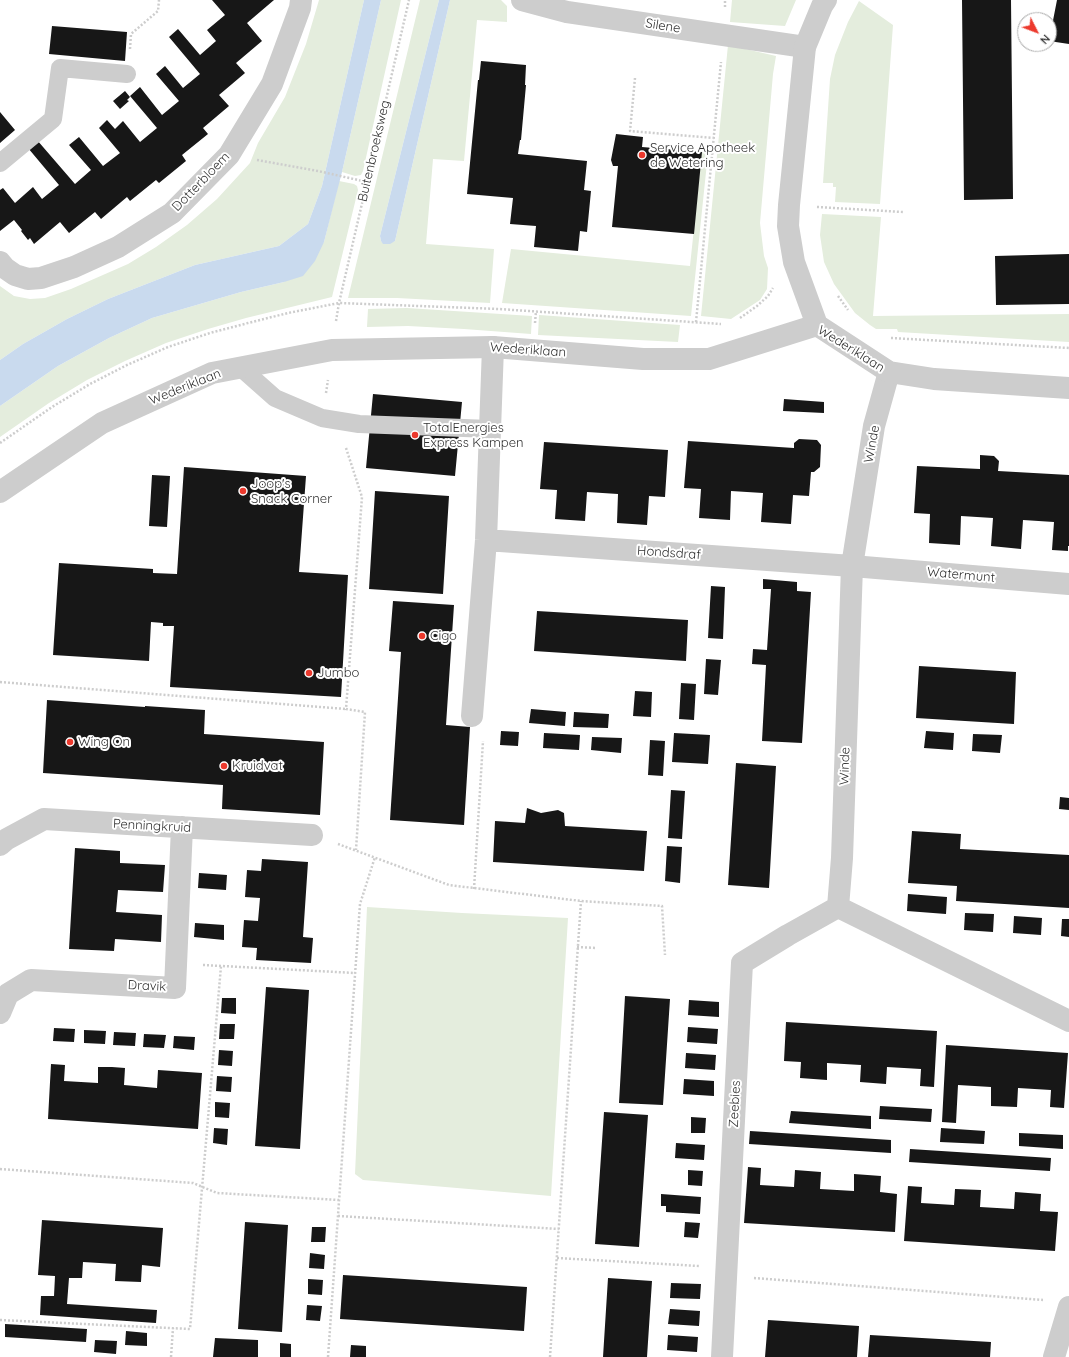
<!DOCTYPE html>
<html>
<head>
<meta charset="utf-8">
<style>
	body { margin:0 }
	#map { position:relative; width:1069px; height:1357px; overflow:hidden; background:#fff; font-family:Quicksand,sans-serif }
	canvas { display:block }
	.north { position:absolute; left:1017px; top:12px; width:40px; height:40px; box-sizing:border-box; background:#fff; border:1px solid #acacac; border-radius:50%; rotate:132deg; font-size:11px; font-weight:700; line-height:16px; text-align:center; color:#303030 }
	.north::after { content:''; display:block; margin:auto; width:14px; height:18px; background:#ec392d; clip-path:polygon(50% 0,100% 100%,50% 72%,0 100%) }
</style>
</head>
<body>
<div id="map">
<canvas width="1069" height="1357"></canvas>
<div class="north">N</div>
</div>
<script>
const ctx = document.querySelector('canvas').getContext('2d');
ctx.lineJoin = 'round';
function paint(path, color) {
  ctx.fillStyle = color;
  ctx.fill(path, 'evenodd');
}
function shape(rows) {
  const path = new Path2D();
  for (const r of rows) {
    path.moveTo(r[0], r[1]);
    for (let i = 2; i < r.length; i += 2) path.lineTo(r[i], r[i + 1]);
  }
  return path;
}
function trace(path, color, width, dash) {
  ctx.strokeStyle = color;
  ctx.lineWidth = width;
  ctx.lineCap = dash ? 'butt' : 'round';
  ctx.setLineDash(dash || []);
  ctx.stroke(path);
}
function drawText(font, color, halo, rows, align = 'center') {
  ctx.font = font + ' Quicksand,sans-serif';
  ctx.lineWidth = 4;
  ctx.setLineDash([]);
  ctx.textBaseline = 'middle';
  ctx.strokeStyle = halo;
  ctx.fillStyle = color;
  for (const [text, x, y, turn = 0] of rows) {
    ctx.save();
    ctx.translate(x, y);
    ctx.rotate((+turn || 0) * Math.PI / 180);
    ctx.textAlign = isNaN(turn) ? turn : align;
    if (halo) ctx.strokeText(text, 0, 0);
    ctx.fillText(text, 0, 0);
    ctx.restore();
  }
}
const green = shape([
	[319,0,364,0,322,186,308,224,279,246,195,265,108,299,67,319,23,344,0,360,0,286,14,296,30,299,45,298,71,289,128,264,156,247,187,225,217,199,250,163,258,143,285,97,306,44],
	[381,0,401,0,363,171,361,175,355,176,342,172],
	[420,0,439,0,380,236,381,241,383,243,387,244,395,241,450,0,501,0,507,6,507,22,477,20,464,161,433,159,426,244,494,249,490,303,397,298,348,298],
	[732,0,796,0,785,26,730,22],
	[859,1,893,25,880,204,835,202,836,187,833,187,833,183,823,183,830,79,835,55,848,22],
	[728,45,776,56,773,74,760,223,764,256,768,268,767,289,760,300,731,319,701,316],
	[702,152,708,153,691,316,502,303,511,249,690,266],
	[339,181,354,184,357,186,358,190,332,297,246,318,208,329,166,343,125,361,87,380,49,403,0,437,0,406,58,366,109,338,152,318,241,292,284,282,324,242],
	[822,214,881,217,873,316,1069,314,1069,342,898,332,897,329,876,329,870,325,855,313,834,284,824,262,820,235],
	[407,308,532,316,531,334,464,329,408,326,367,327,368,309],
	[539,315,680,325,678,342,538,335],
	[367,907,462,913,568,918,551,1196,363,1180,355,1174]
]);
const water = shape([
	[364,0,381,0,342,172,324,242,315,261,303,276,284,282,241,292,152,318,109,338,58,366,0,406,0,360,23,344,67,319,108,299,195,265,279,246,308,224,322,186],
	[439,0,450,0,395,241,390,244,383,244,381,241,380,236]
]);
const building = shape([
	[212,0,274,0,247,23,262,41,236,63,245,73,219,95,229,106,203,128,208,134,182,155,186,161,159,183,156,180,130,201,127,197,101,219,95,212,69,233,60,222,34,244,30,238,28,240,21,231,22,230,14,220,0,231,0,190,3,188,15,203,33,187,42,199,59,185,28,148,37,140,75,184,91,170,69,145,79,137,103,166,120,153,99,128,107,120,115,129,123,121,140,142,157,128,130,96,140,87,162,115,179,101,156,74,165,66,183,88,200,74,169,37,178,29,200,55,216,41,207,30,225,15],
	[962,0,1011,0,1013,199,964,200],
	[1057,0,1069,0,1069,44,1049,41],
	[52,26,127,32,125,61,49,54],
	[481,61,526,65,525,85,526,85,521,140,520,140,518,154,587,161,584,190,591,191,587,232,580,231,578,251,534,247,536,226,510,224,513,198,467,194,478,80,479,80],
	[125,91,130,97,127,100,129,101,120,109,113,101],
	[0,112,15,130,0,143],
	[616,134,643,137,642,147,702,152,694,234,612,227,618,166,613,166,611,160],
	[1069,254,1069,304,996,305,995,256],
	[373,394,462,402,455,476,366,468],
	[784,399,824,402,824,413,783,411],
	[799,439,817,440,821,445,820,467,814,472,811,472,809,496,793,495,791,524,761,522,763,493,731,491,730,520,699,518,701,489,684,488,688,441,794,448,794,443],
	[544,442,668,450,665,497,649,496,647,525,617,523,618,494,587,492,585,521,555,519,557,490,540,489],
	[980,455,994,456,999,461,998,471,1069,475,1069,546,1068,546,1068,551,1052,550,1054,522,1023,520,1021,549,991,546,993,518,961,516,960,545,929,543,930,514,914,513,917,466,980,469],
	[184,467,306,476,299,572,348,575,341,697,170,687,174,626,163,626,163,623,151,622,149,661,53,655,59,563,153,569,153,573,177,574],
	[152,475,170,476,167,527,149,526],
	[375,491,449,496,443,594,369,589],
	[763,579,797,582,797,591,811,592,802,743,762,741,766,665,752,664,753,649,767,650,771,589,763,589],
	[711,586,725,587,723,639,708,638],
	[393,601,454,605,446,725,470,727,464,825,390,820,401,652,389,651],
	[537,611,688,620,686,661,534,651],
	[706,659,721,660,718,695,704,694],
	[919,666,1016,672,1014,724,916,718],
	[681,683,696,684,694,720,679,719],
	[635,691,652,692,651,717,633,716],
	[47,700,145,707,145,706,205,710,204,734,324,742,320,815,222,809,223,785,43,773],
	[531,709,566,712,565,726,529,723],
	[574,712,609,714,608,728,573,727],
	[501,731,519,732,518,746,500,745],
	[926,731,954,733,953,750,924,748],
	[544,733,580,735,579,750,543,748],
	[674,733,710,735,708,764,672,762],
	[973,734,1002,735,1000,753,972,751],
	[592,737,622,738,621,753,591,750],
	[650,740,665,741,663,776,648,775],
	[736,763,776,766,769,888,728,885],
	[671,790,685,791,682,839,668,838],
	[1060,797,1069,798,1069,810,1059,809],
	[527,808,541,813,558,810,564,813,565,826,647,831,644,871,493,862,495,821,525,823],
	[912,831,961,834,960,849,1069,855,1069,908,956,901,957,886,908,883],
	[667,846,682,847,680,883,665,881],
	[75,848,120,851,120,863,165,865,163,892,118,890,116,912,162,915,161,942,115,939,114,951,69,949],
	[262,859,308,862,303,937,313,938,311,963,256,960,257,948,242,947,244,920,258,921,260,898,245,897,247,870,261,871],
	[199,873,227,875,226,890,198,888],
	[908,894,947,897,946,914,907,911],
	[965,913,994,914,993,932,964,930],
	[1014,916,1042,918,1041,935,1013,933],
	[1062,919,1069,919,1069,937,1061,936],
	[195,923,224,925,224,940,194,937],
	[266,987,309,990,300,1149,255,1146],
	[625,996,670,999,663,1105,619,1103],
	[222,998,236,998,236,1014,221,1013],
	[689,1000,719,1002,719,1017,688,1015],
	[786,1022,937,1031,934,1087,920,1086,921,1069,887,1067,886,1084,860,1082,861,1065,827,1063,827,1080,800,1078,801,1062,784,1061],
	[220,1024,235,1024,234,1039,219,1039],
	[688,1027,718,1029,717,1044,687,1042],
	[54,1028,75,1029,74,1042,53,1041],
	[84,1030,106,1031,105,1044,84,1043],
	[114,1032,136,1033,135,1046,113,1045],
	[144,1034,166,1035,164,1048,143,1047],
	[174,1036,195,1037,194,1050,173,1048],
	[946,1045,1068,1053,1064,1108,1050,1107,1051,1090,1018,1088,1017,1107,991,1106,991,1087,958,1085,956,1123,942,1122],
	[219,1050,233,1051,232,1066,218,1065],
	[686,1053,716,1055,715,1070,685,1068],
	[51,1064,65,1065,64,1081,98,1083,98,1067,112,1067,125,1068,124,1085,157,1088,158,1070,202,1073,198,1129,48,1119],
	[217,1076,232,1077,231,1092,216,1091],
	[684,1079,714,1081,714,1096,683,1094],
	[215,1102,230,1103,229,1118,215,1117],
	[880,1106,932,1109,931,1122,879,1119],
	[791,1111,871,1116,871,1129,789,1123],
	[604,1112,648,1115,639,1247,595,1244],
	[691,1117,706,1118,705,1133,691,1133],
	[214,1128,228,1129,227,1145,213,1143],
	[941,1128,985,1131,984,1144,940,1142],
	[750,1131,891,1140,891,1153,749,1144],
	[1019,1133,1063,1135,1063,1149,1019,1146],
	[676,1143,705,1145,704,1160,675,1158],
	[910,1149,1051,1158,1050,1171,909,1162],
	[748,1167,761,1168,760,1185,794,1187,795,1170,821,1172,820,1189,854,1191,854,1174,881,1176,880,1192,897,1194,895,1232,744,1223],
	[688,1170,703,1171,702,1186,688,1185],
	[908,1186,922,1187,921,1203,954,1205,955,1189,981,1190,980,1207,1014,1209,1015,1192,1041,1194,1040,1211,1058,1212,1055,1251,904,1241],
	[661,1194,701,1197,700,1214,666,1212,666,1206,661,1206],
	[42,1220,163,1228,160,1267,142,1265,141,1282,115,1281,116,1264,83,1262,82,1278,69,1278,67,1304,157,1310,156,1323,40,1315,41,1296,54,1296,55,1276,38,1275],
	[245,1222,288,1225,282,1332,238,1329],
	[685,1222,700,1223,698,1238,684,1237],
	[312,1227,326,1227,325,1242,311,1242],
	[310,1253,325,1255,324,1269,309,1268],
	[343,1275,527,1287,524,1331,340,1319],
	[608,1278,652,1281,647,1357,603,1357],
	[308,1279,323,1280,322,1295,308,1294],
	[671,1283,701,1284,700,1299,670,1298],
	[307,1305,322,1306,320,1321,306,1320],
	[670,1309,700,1311,699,1326,668,1324],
	[768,1320,859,1326,857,1357,765,1357],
	[5,1324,87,1329,86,1342,5,1337],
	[126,1331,147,1333,147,1346,125,1345],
	[668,1335,698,1337,697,1352,667,1350],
	[870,1335,991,1342,990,1357,868,1357],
	[215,1338,258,1340,258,1357,213,1357],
	[95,1340,117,1341,116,1354,94,1352],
	[280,1343,291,1344,291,1357,280,1357],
	[351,1345,366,1346,366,1357,350,1357]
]);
const path = shape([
	[725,7,725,0],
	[130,49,131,34,158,11,159,0],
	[635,78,630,131,714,138],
	[257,160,318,171,367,182],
	[817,207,903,212],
	[838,296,848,310],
	[740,318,757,306,768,296,773,288],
	[336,321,339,303,409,0],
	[696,322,721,62],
	[535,323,536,311],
	[891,338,1069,348],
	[326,393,328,380],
	[0,443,52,407,90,384,127,365,168,347,210,333,248,323,288,313,339,303,499,309,721,324],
	[346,448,362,497,346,709,365,712,356,850],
	[0,682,346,709],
	[338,844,449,885,581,901,662,906,665,955],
	[474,889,483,741],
	[577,947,597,948],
	[203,965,355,973],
	[0,1169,193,1183,217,1193,339,1200],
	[338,1216,559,1229],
	[557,1258,699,1266],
	[754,1278,1043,1300],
	[0,1320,190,1329,221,966],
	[171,1357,173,1328],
	[328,1357,360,904,375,857],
	[550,1357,581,901]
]);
const service = shape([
	[0,163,53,119,60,68,127,74],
	[240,367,275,398,322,418,359,424,490,429]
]);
const minor = shape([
	[522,0,567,12,805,47],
	[0,262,5,268,15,275,28,279,41,278,74,267,118,247,172,213,229,155,272,84,300,8,301,0],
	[889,372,874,426,852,566,842,858,838,907,1069,1021],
	[486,540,852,566,1069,584],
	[472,716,486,540,493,347],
	[0,845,7,839,44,819,312,835],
	[0,1013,8,994,31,980,175,988,182,827],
	[722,1357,742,963,788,935,838,907],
	[1054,1357,1069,1307]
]);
const tertiary = shape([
	[817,325,794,262,788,226,789,205,805,47,822,6,826,0],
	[817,325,889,372,934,379,1069,388],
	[0,492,102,423,212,373,332,350,493,347,643,359,709,359,817,325]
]);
const markers = [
	[642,155,4,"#ec392d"],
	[415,435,4,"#ec392d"],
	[243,491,4,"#ec392d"],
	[422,636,4,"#ec392d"],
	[309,673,4,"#ec392d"],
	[70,742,4,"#ec392d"],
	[224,766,4,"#ec392d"]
];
const streetNames = [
	["Silene",663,26,9],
	["Buitenbroeksweg",374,151,-77],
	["Dotterbloem",201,182,-46],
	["Wederiklaan",851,349,32],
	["Wederiklaan",528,350,4],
	["Wederiklaan",185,387,-22],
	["Winde",872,444,-80],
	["Hondsdraf",669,553,4],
	["Watermunt",961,575,5],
	["Winde",845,766,-88],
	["Penningkruid",152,826,3],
	["Dravik",147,986,3],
	["Zeebies",735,1104,-87]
];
const poiNames = [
	["Service Apotheek",650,148],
	["de Wetering",650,163],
	["TotalEnergies",423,428],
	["Express Kampen",423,443],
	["Joop's",251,484],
	["Snack Corner",251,499],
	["Cigo",430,636],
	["Jumbo",317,673],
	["Wing On",78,742],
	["Kruidvat",232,766]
];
paint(green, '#e4eddd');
paint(water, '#c9daee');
paint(building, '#171717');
trace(path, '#cdcdcd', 2.5, [2, 2]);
trace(service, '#cdcdcd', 18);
trace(minor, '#cdcdcd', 22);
trace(tertiary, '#cdcdcd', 22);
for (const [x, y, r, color] of markers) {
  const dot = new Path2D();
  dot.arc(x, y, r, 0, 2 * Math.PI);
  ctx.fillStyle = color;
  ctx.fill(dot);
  trace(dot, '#fff', 1.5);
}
drawText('13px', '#303030', '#fff', streetNames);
drawText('13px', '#303030', '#fff', poiNames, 'left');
</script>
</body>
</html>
